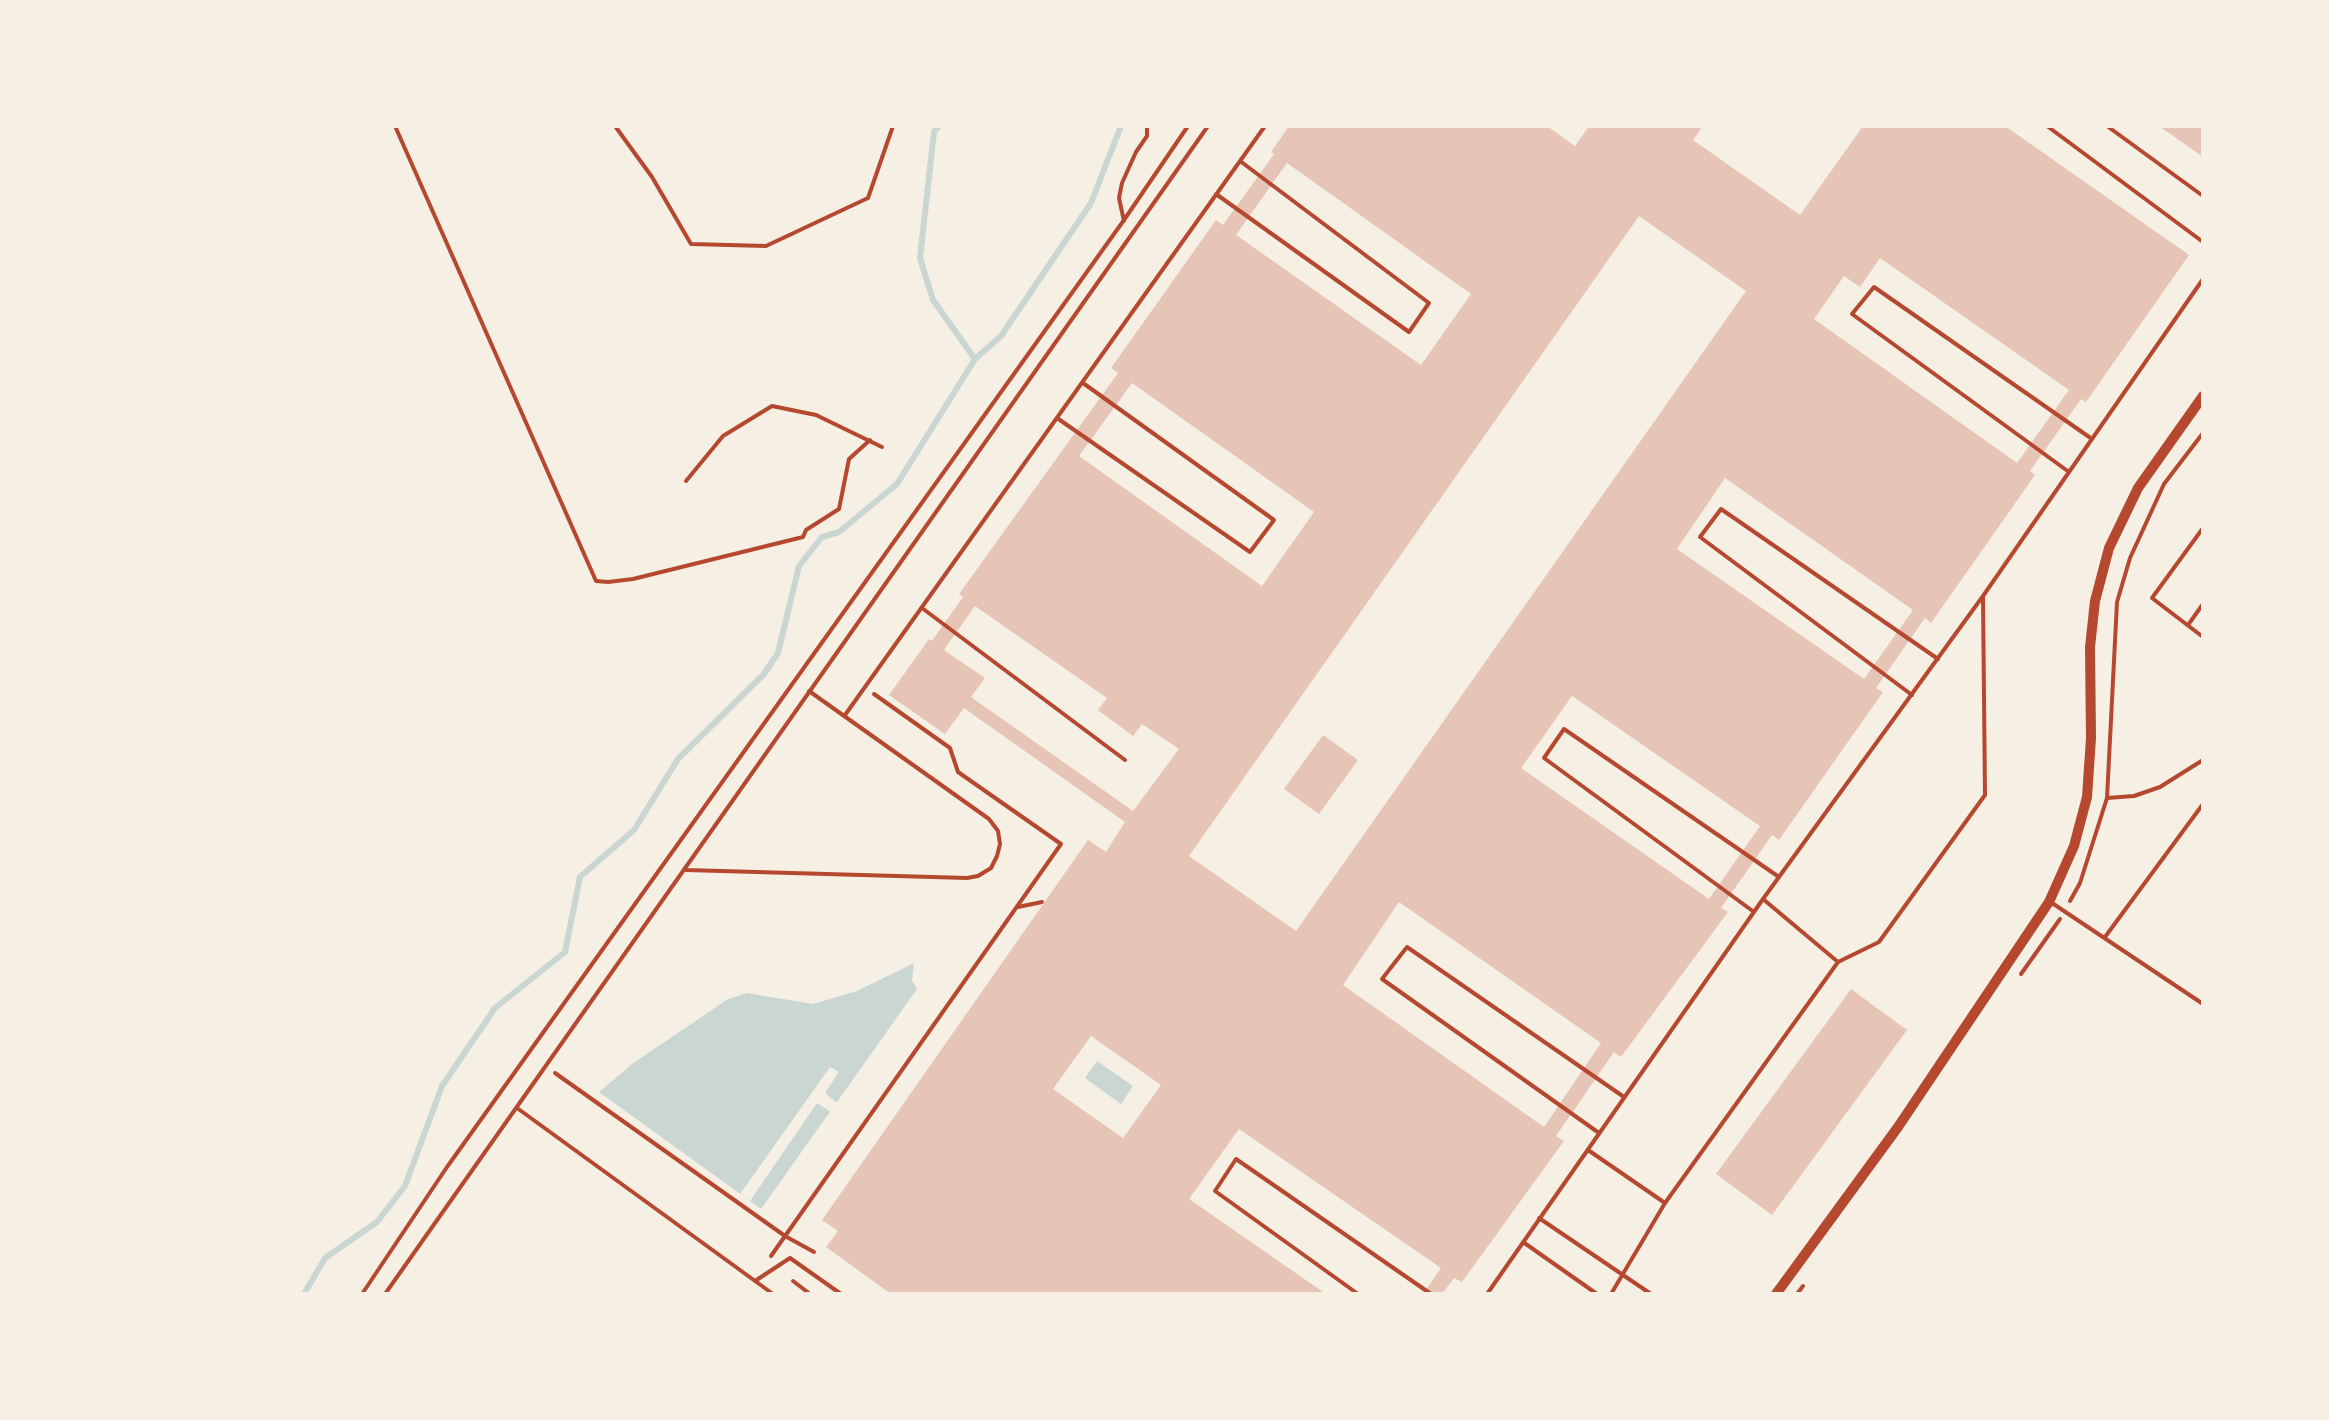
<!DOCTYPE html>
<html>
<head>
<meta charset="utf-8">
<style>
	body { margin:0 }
	#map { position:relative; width:2329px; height:1420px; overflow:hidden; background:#f6efe4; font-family:Quicksand,sans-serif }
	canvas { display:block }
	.frame { position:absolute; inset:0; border:128px solid #f6efe4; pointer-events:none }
</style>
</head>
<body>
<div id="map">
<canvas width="2329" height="1420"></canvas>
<div class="frame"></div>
</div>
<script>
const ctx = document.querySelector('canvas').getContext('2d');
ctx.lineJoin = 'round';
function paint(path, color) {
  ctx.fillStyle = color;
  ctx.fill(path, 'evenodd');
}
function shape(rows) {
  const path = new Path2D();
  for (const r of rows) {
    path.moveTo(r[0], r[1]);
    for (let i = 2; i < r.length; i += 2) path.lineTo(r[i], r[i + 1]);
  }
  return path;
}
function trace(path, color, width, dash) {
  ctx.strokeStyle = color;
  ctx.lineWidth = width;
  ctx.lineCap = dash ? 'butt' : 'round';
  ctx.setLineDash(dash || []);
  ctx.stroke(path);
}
const water = shape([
	[914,963,912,981,917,989,761,1209,599,1092,632,1064,728,999,747,993,813,1004,857,991],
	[1097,1061,1133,1086,1121,1104,1085,1078]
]);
const pier = shape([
	[830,1067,839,1072,825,1093,837,1103,831,1112,817,1103,750,1201,740,1194]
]);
const stream = shape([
	[939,126,934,132,920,258,933,300,975,359],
	[304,1294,325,1258,377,1222,405,1186,442,1086,495,1008,565,952,580,877,634,830,678,759,764,674,778,653,799,566,822,537,839,532,897,484,975,359,1001,336,1091,203,1121,126]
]);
const building = shape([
	[1289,126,1547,126,1575,146,1589,126,1703,126,1693,140,1800,215,1863,126,2005,126,2189,255,2086,402,2081,399,2030,471,2035,475,1931,623,1925,618,1876,688,1883,692,1779,840,1772,835,1721,908,1728,912,1621,1057,1614,1052,1556,1136,1564,1141,1462,1282,1454,1278,1442,1294,1423,1294,1441,1268,1239,1129,1189,1199,1326,1294,891,1294,826,1247,838,1231,822,1220,1088,840,1106,852,1125,822,964,708,945,734,889,695,929,639,932,641,963,597,959,594,1118,373,1111,368,1216,220,1223,225,1274,154,1271,152],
	[1287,163,1471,294,1421,365,1236,235],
	[1639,216,1746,291,1296,931,1189,856],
	[1880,258,2069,390,2017,463,1814,319,1844,276,1860,287],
	[1132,383,1314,512,1262,586,1079,456],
	[1725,478,1913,610,1864,679,1677,549],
	[975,606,1107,698,1098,710,1133,736,1142,724,1179,749,1133,811,971,697,985,678,944,650],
	[1572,696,1760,826,1709,899,1521,768],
	[1399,902,1601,1043,1544,1127,1343,985],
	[1091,1036,1161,1085,1123,1138,1053,1089],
	[2159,126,2203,126,2203,157],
	[1323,735,1358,760,1319,814,1284,789],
	[1851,989,1907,1030,1772,1215,1716,1174]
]);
const path = shape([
	[395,126,596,581,608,582,633,579,803,537,806,530,839,509,849,459,870,440],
	[615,126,652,177,691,244,766,246,868,198,893,126],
	[1124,221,1119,198,1122,183,1136,152,1147,136,1147,126],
	[686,481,723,436,772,406,816,415,882,447],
	[2107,798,2134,796,2160,787,2203,760],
	[2070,901,2080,883,2107,798,2117,602,2130,558,2164,484,2203,433],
	[1018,907,1042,902],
	[2021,974,2060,919],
	[555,1073,785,1236,814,1252],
	[771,1256,1061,844,958,772,950,748,874,694],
	[793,1281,810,1294],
	[362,1294,447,1167,1124,220,1188,126],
	[1797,1294,1803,1286]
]);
const service = shape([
	[2047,126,2203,242],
	[2107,126,2203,196],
	[1216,194,1409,332,1429,303,1240,161],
	[1057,418,1250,552,1274,520,1083,383],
	[2069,472,1852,314,1874,287,2092,439],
	[2203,528,2152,598,2203,637],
	[922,608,1125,760],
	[2188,625,2203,604],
	[1912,695,1700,537,1721,509,1938,659],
	[845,715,1265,126],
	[686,870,967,878,978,876,991,868,997,856,1000,844,998,831,989,819,809,691],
	[2052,903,2203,1004],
	[1754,912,1544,758,1564,729,1779,877],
	[2105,937,2203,804],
	[1838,962,1879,942,1985,795,1983,597],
	[517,1108,773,1294],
	[1599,1133,1382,979,1407,947,1624,1097],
	[1588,1150,1665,1203],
	[1539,1218,1651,1294],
	[1523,1242,1597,1294],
	[755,1281,790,1258,841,1294],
	[385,1294,1208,126],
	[1358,1294,1215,1191,1236,1159,1431,1294],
	[1487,1294,1763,899,1983,596,2203,279],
	[1611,1294,1665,1203,1838,962,1763,899]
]);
const tertiary = shape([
	[1776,1294,1898,1127,2049,902,2074,846,2087,797,2091,738,2090,647,2095,601,2109,548,2138,488,2203,396]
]);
paint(water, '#c9d6d2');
paint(pier, '#f6efe4');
trace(stream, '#c9d6d2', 6);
paint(building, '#e6c5b7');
trace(path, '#b5482f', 4);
trace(service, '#b5482f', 4);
trace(tertiary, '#b5482f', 10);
</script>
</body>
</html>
